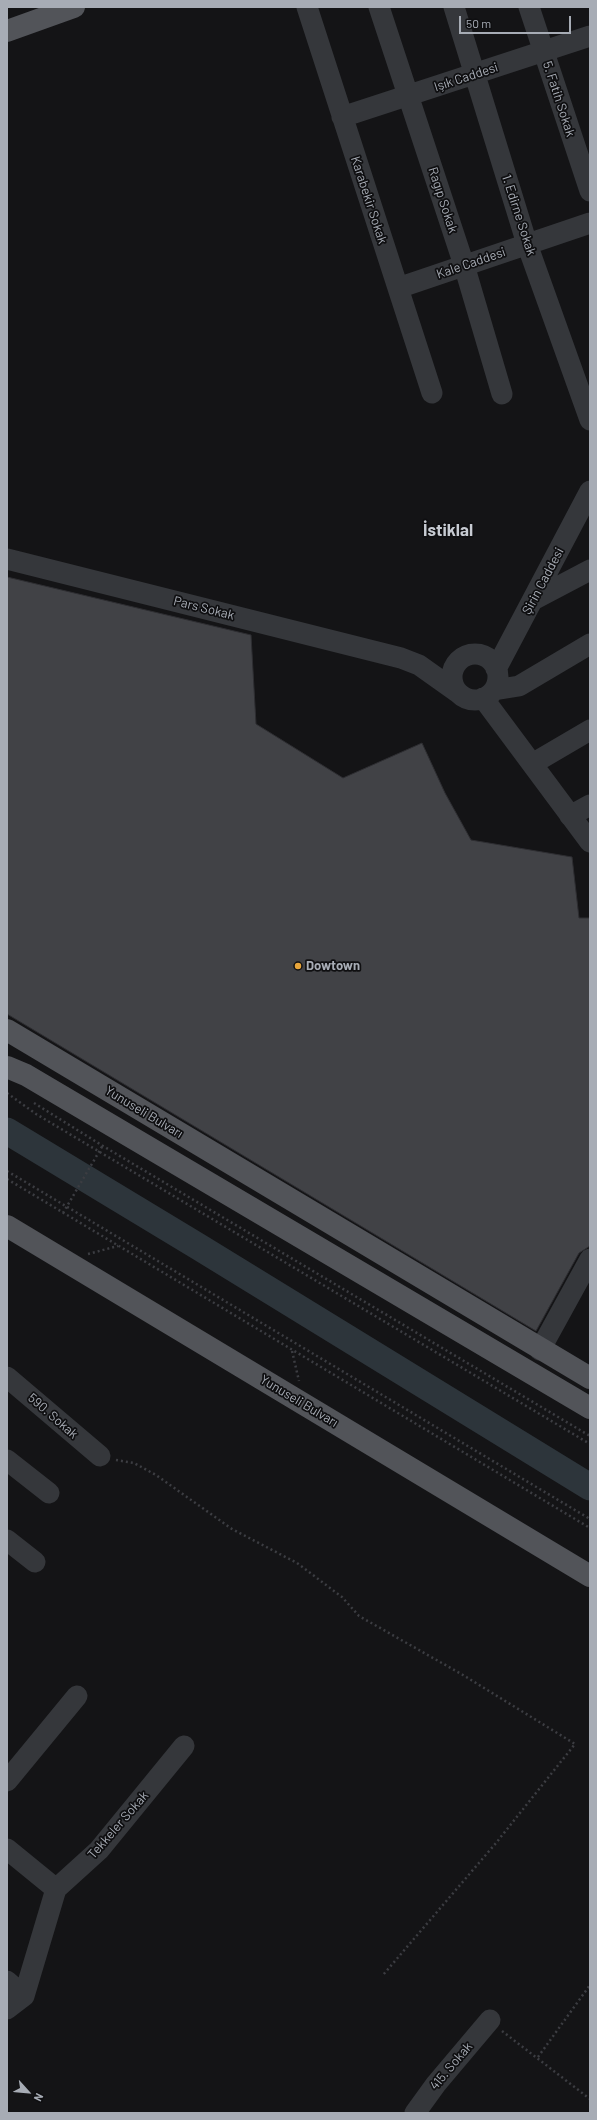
<!DOCTYPE html>
<html>
<head>
<meta charset="utf-8">
<style>
	body { margin:0 }
	#map { position:relative; width:597px; height:2120px; overflow:hidden; background:#141416; font-family:Barlow,sans-serif }
	canvas { display:block }
	.frame { position:absolute; inset:0; border:8px solid #a7acb5; pointer-events:none }
	.north { position:absolute; left:8px; top:2072px; width:40px; height:40px; -webkit-text-stroke:3px #0f0f11; paint-order:stroke; rotate:117deg; font-size:11px; font-weight:700; line-height:16px; text-align:center; color:#a7acb5 }
	.north::after { content:''; display:block; margin:auto; width:14px; height:18px; background:#a7acb5; clip-path:polygon(50% 0,100% 100%,50% 72%,0 100%) }
	.scale { position:absolute; left:459px; top:16px; width:112px; height:18px; box-sizing:border-box; border:2px solid #a7acb5; border-top:0; padding-left:5px; font-size:12px; line-height:14px; white-space:nowrap; color:#a7acb5; -webkit-text-stroke:3px #0f0f11; paint-order:stroke }
</style>
</head>
<body>
<div id="map">
<canvas width="597" height="2120"></canvas>
<div class="frame"></div>
<div class="north">N</div>
<div class="scale">50 m</div>
</div>
<script>
const ctx = document.querySelector('canvas').getContext('2d');
ctx.lineJoin = 'round';
function shape(rows) {
  const path = new Path2D();
  for (const r of rows) {
    if (r.length === 3) {
      path.moveTo(r[0] + r[2], r[1]);
      path.arc(r[0], r[1], r[2], 0, 2 * Math.PI);
      continue;
    }
    path.moveTo(r[0], r[1]);
    for (let i = 2; i < r.length; i += 2) path.lineTo(r[i], r[i + 1]);
  }
  return path;
}
function trace(path, color, width, dash) {
  ctx.strokeStyle = color;
  ctx.lineWidth = width;
  ctx.lineCap = dash ? 'butt' : 'round';
  ctx.setLineDash(dash || []);
  ctx.stroke(path);
}
function paint(path, color) {
  ctx.fillStyle = color;
  ctx.fill(path, 'evenodd');
}
function drawText(font, color, halo, rows, align = 'center') {
  ctx.font = font + ' Barlow,sans-serif';
  ctx.lineWidth = 3.5;
  ctx.setLineDash([]);
  ctx.textBaseline = 'middle';
  ctx.strokeStyle = halo;
  ctx.fillStyle = color;
  for (const [text, x, y, turn = 0] of rows) {
    ctx.save();
    ctx.translate(x, y);
    ctx.rotate((+turn || 0) * Math.PI / 180);
    ctx.textAlign = isNaN(turn) ? turn : align;
    if (halo) ctx.strokeText(text, 0, 0);
    ctx.fillText(text, 0, 0);
    ctx.restore();
  }
}
const river = shape([
	[7,1131,199,1247,590,1487]
]);
const building = shape([
	[7,577,251,635,256,724,343,778,422,743,445,793,471,840,572,857,579,918,590,918,590,1246,579,1253,536,1331,7,1014,7,577]
]);
const path = shape([
	[7,1093,36,1114,590,1444],
	[34,1103,103,1146,590,1436],
	[7,1171,590,1519],
	[7,1179,590,1528],
	[63,1213,103,1145],
	[88,1254,118,1246],
	[292,1351,299,1381],
	[116,1460,134,1463,156,1475,232,1529,297,1563,342,1597,359,1616,463,1675,575,1744,496,1843,383,1975],
	[502,2031,590,2099],
	[538,2057,590,1985]
]);
const minor = shape([
	[307,7,432,393],
	[379,7,464,265,502,394],
	[454,7,527,244,590,420],
	[529,7,590,191],
	[342,117,590,36],
	[398,288,590,223],
	[7,559,401,658,419,665,457,692],
	[533,600,590,570],
	[475,677,23],
	[496,669,590,491],
	[494,690,519,686,590,644],
	[483,698,590,842],
	[532,764,590,730],
	[570,816,590,805],
	[540,1350,590,1259],
	[7,1377,100,1456],
	[7,1460,49,1493],
	[7,1540,35,1562],
	[7,1781,77,1696],
	[7,1849,56,1889],
	[7,1981,24,1996],
	[7,2009,24,1996,56,1889,99,1850,184,1746],
	[415,2113,436,2084,490,2020]
]);
const major = shape([
	[7,31,74,7],
	[7,1030,590,1378],
	[7,1067,26,1075,590,1408],
	[7,1226,590,1576]
]);
const markers = [
	[298,966,4,"#e7a53b"]
];
const streetNames = [
	["Işık Caddesi",466,77,-18],
	["5. Fatih Sokak",559,99,72],
	["Karabekir Sokak",369,200,72],
	["Ragıp Sokak",443,200,72],
	["1. Edirne Sokak",519,215,72],
	["Kale Caddesi",471,263,-19],
	["Şirin Caddesi",543,581,-62],
	["Pars Sokak",204,608,14],
	["Yunuseli Bulvarı",144,1112,31],
	["Yunuseli Bulvarı",299,1401,31],
	["590. Sokak",53,1416,41],
	["Tekkeler Sokak",118,1825,-49],
	["415. Sokak",451,2066,-50]
];
const poiNames = [
	["Dowtown",306,966]
];
const districtNames = [
	["İstiklal",448,530]
];
trace(river, '#2d353b', 27);
paint(building, '#414246');
trace(building, '#2e2e32', 1);
trace(path, '#3c3d42', 2.5, [2, 3]);
trace(minor, '#35373b', 21);
trace(major, '#525459', 22);
for (const [x, y, r, color] of markers) {
  const dot = new Path2D();
  dot.arc(x, y, r, 0, 2 * Math.PI);
  ctx.fillStyle = color;
  ctx.fill(dot);
  trace(dot, '#0f0f11', 1.5);
}
drawText('13px', '#a7acb5', '#0f0f11', streetNames);
drawText('bold 13px', '#a7acb5', '#0f0f11', poiNames, 'left');
drawText('bold 17px', '#c7cbd2', '#0f0f11', districtNames);
</script>
</body>
</html>
